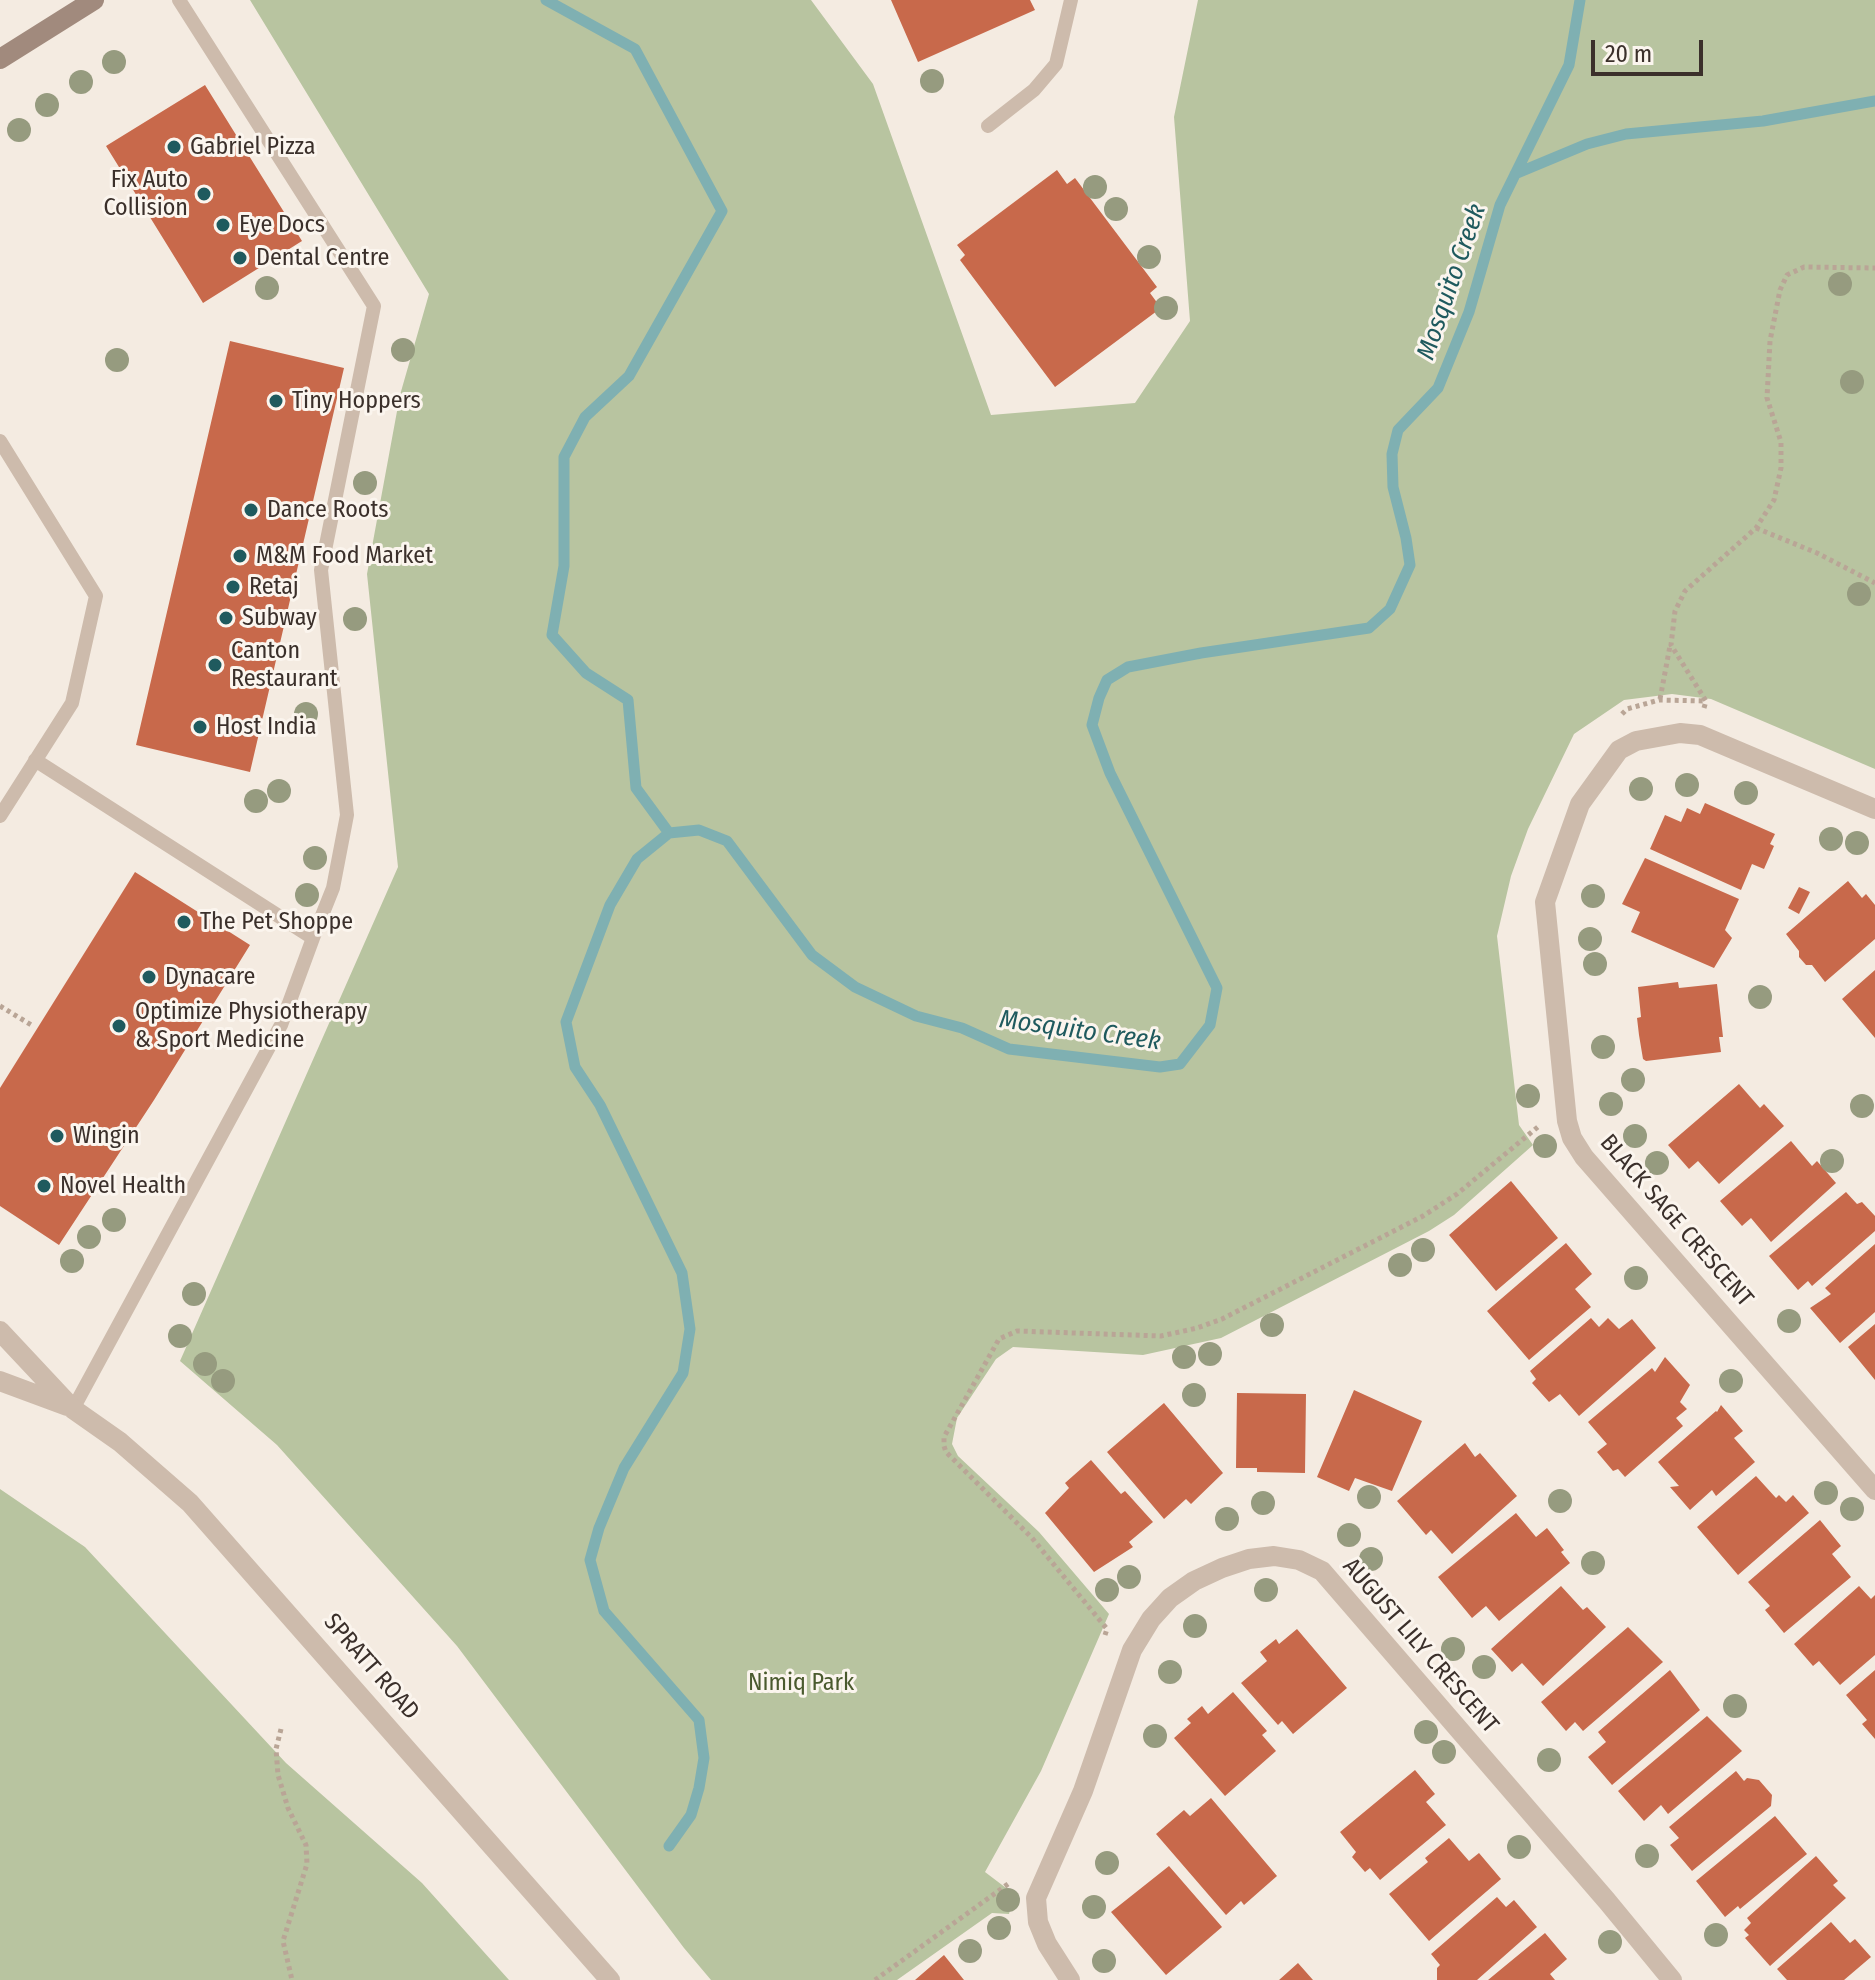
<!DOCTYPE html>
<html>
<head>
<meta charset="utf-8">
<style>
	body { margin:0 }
	#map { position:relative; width:1875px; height:1980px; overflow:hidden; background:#f4ebe1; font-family:"Fira Sans Condensed",sans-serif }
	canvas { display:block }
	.scale { position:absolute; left:1591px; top:40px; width:112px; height:36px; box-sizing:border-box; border:4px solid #3b302b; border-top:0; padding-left:10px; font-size:24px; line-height:28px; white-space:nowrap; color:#3b302b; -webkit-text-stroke:6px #fbf5ee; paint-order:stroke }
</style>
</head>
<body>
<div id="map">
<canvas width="1875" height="1980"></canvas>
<div class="scale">20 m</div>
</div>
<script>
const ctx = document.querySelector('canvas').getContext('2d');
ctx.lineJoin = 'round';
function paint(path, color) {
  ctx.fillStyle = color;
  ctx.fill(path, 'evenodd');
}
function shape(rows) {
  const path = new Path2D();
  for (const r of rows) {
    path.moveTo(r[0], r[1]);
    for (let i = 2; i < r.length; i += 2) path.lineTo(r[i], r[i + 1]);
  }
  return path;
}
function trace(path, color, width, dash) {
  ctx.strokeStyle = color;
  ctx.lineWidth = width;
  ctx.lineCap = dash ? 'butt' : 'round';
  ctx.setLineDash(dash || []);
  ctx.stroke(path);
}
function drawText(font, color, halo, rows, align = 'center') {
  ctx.font = font + ' "Fira Sans Condensed",sans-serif';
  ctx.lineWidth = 6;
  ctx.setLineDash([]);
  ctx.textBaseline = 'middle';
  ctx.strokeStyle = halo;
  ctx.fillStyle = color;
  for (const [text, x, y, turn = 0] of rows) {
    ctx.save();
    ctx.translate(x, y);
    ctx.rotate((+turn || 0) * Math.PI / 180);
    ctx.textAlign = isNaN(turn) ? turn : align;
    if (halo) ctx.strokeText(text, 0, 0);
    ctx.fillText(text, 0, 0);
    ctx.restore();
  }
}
const green = shape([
	[250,0,811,0,873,84,991,415,1135,403,1190,321,1174,117,1198,0,1875,0,1875,769,1711,699,1672,694,1624,700,1574,734,1528,829,1511,876,1497,936,1519,1125,1533,1145,1454,1215,1429,1231,1221,1338,1143,1355,1013,1347,996,1359,957,1418,952,1444,958,1456,1039,1532,1109,1614,1041,1771,985,1872,1014,1894,1009,1914,992,1913,897,1980,711,1980,684,1948,457,1646,277,1445,180,1361,398,867,367,574,400,395,429,294],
	[0,1489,85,1547,286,1763,422,1883,509,1980,0,1980]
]);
const stream = shape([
	[546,0,635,49,722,211,629,376,585,417,564,457,564,566,552,635,586,673,628,700,636,788,669,833],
	[1515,174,1587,144,1626,134,1763,121,1875,101],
	[669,1846,691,1815,699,1788,704,1758,699,1720,604,1611,590,1560,599,1528,624,1468,683,1373,690,1329,682,1273,600,1105,575,1067,566,1022,610,905,637,859,669,833,699,830,727,841,812,955,855,987,916,1016,962,1028,1009,1049,1160,1067,1180,1064,1210,1025,1217,988,1110,773,1092,725,1099,698,1107,680,1128,667,1201,653,1369,628,1390,609,1410,565,1406,538,1393,487,1392,454,1398,430,1438,388,1469,312,1500,205,1569,65,1580,0]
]);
const building = shape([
	[891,0,1030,0,1035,10,918,62],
	[205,85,302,241,203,303,106,146],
	[1057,170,1067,184,1075,178,1157,287,1150,293,1161,308,1055,387,960,260,965,255,957,245],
	[230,341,344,368,250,772,136,745],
	[1705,803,1775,834,1770,844,1774,846,1764,869,1752,864,1741,890,1650,849,1665,815,1681,822,1687,808,1700,814],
	[1645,858,1739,899,1725,930,1732,938,1714,968,1631,932,1640,912,1622,904],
	[135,872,250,945,154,1100,59,1245,0,1206,0,1088],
	[1848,881,1862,898,1866,894,1875,905,1875,939,1825,982,1812,965,1806,965,1799,957,1799,951,1786,934],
	[1799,887,1810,892,1799,914,1788,908],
	[1875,970,1875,1038,1842,999],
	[1678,982,1679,988,1717,984,1723,1037,1719,1037,1721,1052,1646,1061,1643,1059,1639,1035,1637,1018,1641,1017,1638,987],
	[1739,1084,1760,1108,1764,1104,1784,1126,1719,1184,1698,1161,1689,1169,1668,1145],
	[1791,1141,1812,1166,1817,1161,1836,1183,1771,1242,1751,1218,1742,1226,1720,1201],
	[1511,1181,1558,1238,1496,1291,1449,1235],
	[1846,1192,1857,1204,1862,1202,1875,1216,1875,1231,1812,1286,1808,1281,1798,1290,1769,1256],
	[1566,1243,1592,1274,1575,1289,1591,1307,1529,1360,1487,1311],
	[1875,1244,1875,1312,1840,1343,1810,1308,1831,1294,1825,1288],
	[1591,1318,1599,1327,1608,1318,1619,1329,1632,1319,1656,1348,1579,1416,1560,1394,1549,1402,1532,1383,1536,1379,1530,1371],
	[1875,1324,1875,1380,1848,1347],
	[1665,1357,1690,1385,1680,1402,1687,1409,1676,1418,1683,1426,1625,1477,1618,1469,1613,1471,1597,1452,1607,1444,1588,1422,1652,1368,1655,1372],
	[1354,1390,1422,1421,1392,1491,1355,1478,1349,1491,1317,1477],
	[1237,1393,1306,1394,1305,1473,1257,1472,1257,1468,1236,1468],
	[1164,1403,1223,1473,1191,1504,1186,1499,1164,1519,1107,1452],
	[1721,1405,1743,1431,1734,1438,1755,1462,1716,1496,1712,1490,1690,1510,1670,1487,1679,1486,1658,1462,1716,1411,1717,1412],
	[1465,1443,1475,1457,1480,1453,1517,1496,1452,1554,1431,1530,1426,1535,1397,1501],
	[1091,1460,1121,1494,1125,1491,1153,1522,1129,1542,1133,1547,1094,1572,1045,1513,1069,1488,1065,1483],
	[1756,1476,1776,1498,1779,1495,1786,1502,1793,1495,1809,1513,1738,1575,1697,1527],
	[1516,1513,1536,1537,1547,1528,1564,1550,1561,1552,1570,1563,1499,1621,1486,1606,1472,1618,1438,1577],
	[1820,1520,1841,1546,1832,1554,1851,1577,1784,1633,1765,1610,1770,1606,1748,1582],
	[1561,1586,1583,1610,1587,1607,1606,1627,1543,1686,1522,1663,1512,1672,1491,1649],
	[1859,1586,1871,1599,1875,1595,1875,1655,1840,1685,1819,1661,1813,1666,1794,1644],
	[1628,1627,1663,1662,1583,1731,1575,1722,1566,1731,1541,1702],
	[1297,1629,1347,1688,1293,1734,1282,1721,1278,1725,1241,1683,1267,1661,1260,1652,1276,1639,1279,1644],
	[1670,1670,1700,1710,1612,1785,1588,1757,1606,1742,1598,1732],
	[1875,1670,1875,1739,1862,1724,1867,1720,1846,1695],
	[1233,1692,1267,1731,1262,1735,1276,1751,1225,1796,1174,1738,1191,1723,1187,1719,1202,1706,1208,1714],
	[1707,1716,1742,1751,1668,1814,1661,1805,1644,1821,1618,1791],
	[1415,1770,1435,1794,1426,1802,1446,1825,1380,1880,1370,1868,1365,1872,1352,1857,1356,1852,1340,1832],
	[1736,1771,1744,1781,1747,1778,1759,1780,1772,1795,1771,1806,1692,1871,1670,1845,1679,1838,1669,1827],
	[1211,1798,1277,1876,1244,1905,1241,1901,1226,1915,1156,1834,1184,1810,1190,1816],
	[1775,1816,1807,1854,1740,1909,1738,1906,1725,1917,1696,1881],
	[1449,1838,1469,1861,1479,1853,1501,1879,1429,1941,1389,1894,1428,1862,1425,1858],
	[1816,1856,1838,1881,1833,1885,1846,1898,1770,1966,1745,1938,1749,1935,1744,1930,1751,1923,1747,1918],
	[1169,1866,1222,1927,1166,1975,1111,1912],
	[1497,1897,1506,1907,1514,1900,1537,1927,1477,1980,1437,1980,1437,1968,1440,1965,1431,1954],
	[1831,1922,1850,1943,1855,1939,1871,1957,1844,1980,1787,1980,1777,1969],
	[1545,1933,1567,1959,1550,1974,1555,1980,1488,1980],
	[944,1955,964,1980,915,1980],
	[1298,1963,1313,1980,1279,1980]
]);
const path = shape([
	[1756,528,1817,553,1875,583],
	[1660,699,1670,646],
	[1704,708,1706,701,1671,645,1675,611,1685,591,1756,528,1774,500,1781,468,1781,442,1767,398,1770,341,1780,290,1787,275,1804,267,1875,268],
	[1622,714,1627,709,1659,700,1705,701],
	[0,1006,33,1026],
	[1105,1635,1107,1629,1032,1538,946,1452,944,1446,944,1437,999,1339,1017,1331,1161,1336,1197,1328,1222,1319,1423,1216,1457,1194,1539,1126],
	[281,1729,276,1749,278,1775,288,1808,306,1845,307,1864,283,1941,292,1980],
	[875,1980,1008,1884,1010,1886]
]);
const service = shape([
	[179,0,374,306,321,570,347,815,333,888,313,938],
	[988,126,1034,90,1056,64,1071,0],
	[0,441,96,596,72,703,0,816],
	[35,760,313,938,281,1025,73,1409]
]);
const minor = shape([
	[1875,809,1700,735,1680,733,1636,741,1619,750,1580,804,1545,902,1567,1121,1572,1138,1584,1157,1875,1490],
	[1070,1980,1047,1944,1038,1922,1036,1898,1083,1791,1132,1650,1151,1619,1170,1598,1194,1581,1222,1568,1249,1559,1274,1556,1299,1560,1322,1571,1607,1901,1672,1980]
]);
const tertiary = shape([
	[0,1331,73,1409,120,1442,190,1503,610,1980],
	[0,1381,67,1406]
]);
const secondary = shape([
	[0,59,94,0]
]);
const trees = [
	[114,62],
	[932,81],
	[81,82],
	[47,105],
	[19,130],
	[1095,187],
	[1116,209],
	[1149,257],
	[1840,284],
	[267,288],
	[1166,308],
	[403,350],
	[117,360],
	[1852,382],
	[365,483],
	[1859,594],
	[355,619],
	[306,714],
	[1687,785],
	[1641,789],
	[279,791],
	[1746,793],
	[256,801],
	[1831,839],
	[1857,843],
	[315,858],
	[307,895],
	[1593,896],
	[1590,939],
	[1595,964],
	[1760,997],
	[1603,1047],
	[1633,1080],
	[1528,1096],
	[1611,1104],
	[1862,1106],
	[1635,1136],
	[1545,1146],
	[1832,1161],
	[1657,1163],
	[114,1220],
	[89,1237],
	[1423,1250],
	[72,1261],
	[1400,1265],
	[1636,1278],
	[194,1294],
	[1789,1321],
	[1272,1325],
	[180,1336],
	[1210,1354],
	[1184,1357],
	[205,1364],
	[223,1381],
	[1731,1381],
	[1194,1395],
	[1826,1493],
	[1369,1497],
	[1560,1501],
	[1263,1503],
	[1852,1509],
	[1227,1519],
	[1349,1535],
	[1371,1559],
	[1593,1563],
	[1129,1577],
	[1107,1590],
	[1266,1590],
	[1195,1626],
	[1453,1649],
	[1484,1667],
	[1170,1672],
	[1735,1706],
	[1426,1732],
	[1155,1736],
	[1444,1752],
	[1549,1760],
	[1519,1847],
	[1647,1856],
	[1107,1863],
	[1008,1900],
	[1094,1907],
	[999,1928],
	[1716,1935],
	[1610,1942],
	[970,1951],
	[1104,1961]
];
const markers = [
	[174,147,8,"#1f5a5e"],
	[204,194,8,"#1f5a5e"],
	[223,225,8,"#1f5a5e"],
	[240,258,8,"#1f5a5e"],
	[276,401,8,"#1f5a5e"],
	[251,510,8,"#1f5a5e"],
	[240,556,8,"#1f5a5e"],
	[233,587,8,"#1f5a5e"],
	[226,618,8,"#1f5a5e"],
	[215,665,8,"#1f5a5e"],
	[200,727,8,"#1f5a5e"],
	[184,922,8,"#1f5a5e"],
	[149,977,8,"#1f5a5e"],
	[119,1026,8,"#1f5a5e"],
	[57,1136,8,"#1f5a5e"],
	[44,1186,8,"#1f5a5e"]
];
const poiNames = [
	["Gabriel Pizza",190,147],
	["Fix Auto",188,180,"right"],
	["Collision",188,208,"right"],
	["Eye Docs",239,225],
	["Dental Centre",256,258],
	["Tiny Hoppers",292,401],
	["Dance Roots",267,510],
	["M&M Food Market",256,556],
	["Retaj",249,587],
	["Subway",242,618],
	["Canton",231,651],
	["Restaurant",231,679],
	["Host India",216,727],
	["The Pet Shoppe",200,922],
	["Dynacare",165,977],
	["Optimize Physiotherapy",135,1012],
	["& Sport Medicine",135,1040],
	["Wingin",73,1136],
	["Novel Health",60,1186]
];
const streetNames = [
	["BLACK SAGE CRESCENT",1676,1221,49],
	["AUGUST LILY CRESCENT",1420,1646,49],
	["SPRATT ROAD",371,1667,49]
];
const parkNames = [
	["Nimiq Park",801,1683]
];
const waterNames = [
	["Mosquito Creek",1452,282,-71],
	["Mosquito Creek",1080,1031,8]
];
paint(green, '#b8c4a0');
trace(stream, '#7fb0b2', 11);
paint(building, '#c8694b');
trace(path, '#b9a596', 5, [4, 4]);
trace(service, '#cdbbac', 14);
trace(minor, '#cdbbac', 20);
trace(tertiary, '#cdbbac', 20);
trace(secondary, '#a18a7d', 20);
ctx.fillStyle = '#969b7f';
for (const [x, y] of trees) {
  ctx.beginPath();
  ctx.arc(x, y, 12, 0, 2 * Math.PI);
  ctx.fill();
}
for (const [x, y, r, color] of markers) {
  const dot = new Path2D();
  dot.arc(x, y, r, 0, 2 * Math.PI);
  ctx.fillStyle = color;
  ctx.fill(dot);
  trace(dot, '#fbf5ee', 3);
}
drawText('24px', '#3b302b', '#fbf5ee', poiNames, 'left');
drawText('24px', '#3b302b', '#fbf5ee', streetNames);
drawText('24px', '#4a5a2e', '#fbf5ee', parkNames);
drawText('italic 26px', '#1f5a5e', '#fbf5ee', waterNames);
</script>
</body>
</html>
